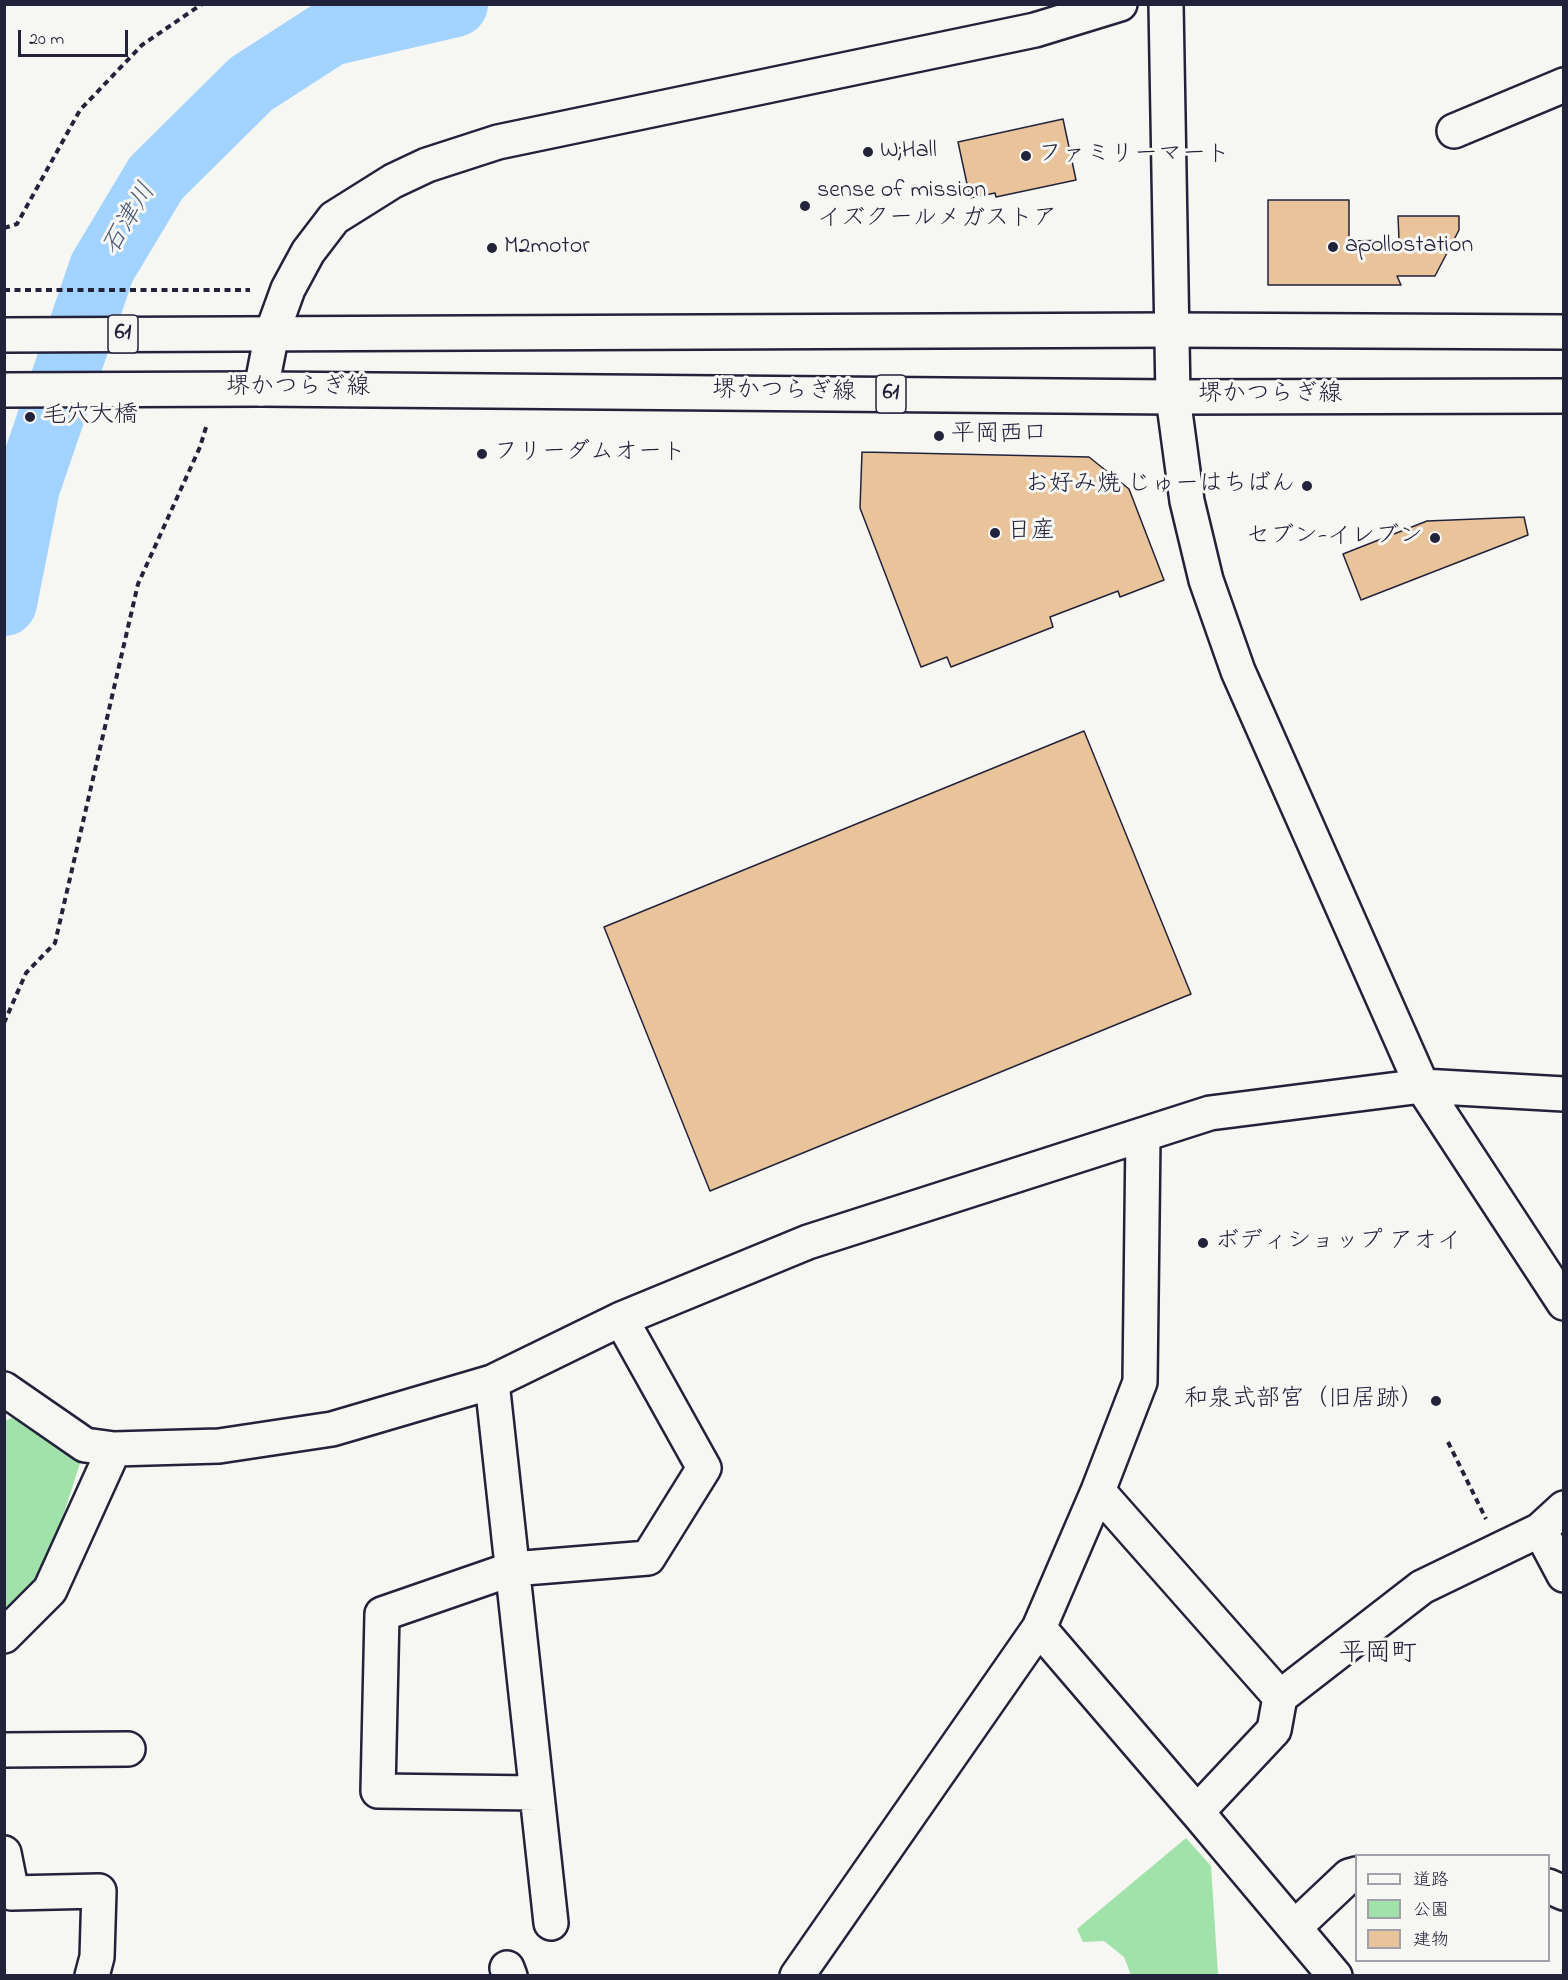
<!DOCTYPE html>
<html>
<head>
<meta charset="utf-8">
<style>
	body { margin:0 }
	#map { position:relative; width:1568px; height:1980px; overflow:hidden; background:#f6f6f2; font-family:"Indie Flower","Klee One",sans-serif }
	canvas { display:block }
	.frame { position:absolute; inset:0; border:6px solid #22223b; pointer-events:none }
	.legend { position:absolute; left:1355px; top:1854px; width:195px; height:108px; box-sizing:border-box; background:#f6f6f2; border:2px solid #a1a1a9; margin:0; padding:8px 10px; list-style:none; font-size:18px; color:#22223b }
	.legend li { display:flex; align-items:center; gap:12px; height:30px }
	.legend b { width:30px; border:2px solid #a1a1a9 }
	.scale { position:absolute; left:18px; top:30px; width:110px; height:27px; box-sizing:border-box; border:3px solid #22223b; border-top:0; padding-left:8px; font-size:18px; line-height:21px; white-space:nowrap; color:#22223b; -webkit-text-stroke:4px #f6f6f2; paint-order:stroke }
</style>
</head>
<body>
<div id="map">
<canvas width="1568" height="1980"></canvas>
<div class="frame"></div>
<ul class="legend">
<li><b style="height:8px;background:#f6f6f2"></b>道路</li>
<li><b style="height:16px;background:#a1e1aa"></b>公園</li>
<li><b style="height:16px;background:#e9c39a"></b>建物</li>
</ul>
<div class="scale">20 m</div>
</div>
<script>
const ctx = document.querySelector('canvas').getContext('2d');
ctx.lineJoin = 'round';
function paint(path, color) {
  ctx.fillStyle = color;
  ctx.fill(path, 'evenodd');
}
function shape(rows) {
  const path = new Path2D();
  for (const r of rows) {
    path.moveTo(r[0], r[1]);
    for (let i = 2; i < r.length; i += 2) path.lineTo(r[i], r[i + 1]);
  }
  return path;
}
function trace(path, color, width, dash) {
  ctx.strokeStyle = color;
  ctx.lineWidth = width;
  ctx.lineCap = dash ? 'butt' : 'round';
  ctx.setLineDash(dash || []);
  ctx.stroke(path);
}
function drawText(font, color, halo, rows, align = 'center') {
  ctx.font = font + ' "Indie Flower","Klee One",sans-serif';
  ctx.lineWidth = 6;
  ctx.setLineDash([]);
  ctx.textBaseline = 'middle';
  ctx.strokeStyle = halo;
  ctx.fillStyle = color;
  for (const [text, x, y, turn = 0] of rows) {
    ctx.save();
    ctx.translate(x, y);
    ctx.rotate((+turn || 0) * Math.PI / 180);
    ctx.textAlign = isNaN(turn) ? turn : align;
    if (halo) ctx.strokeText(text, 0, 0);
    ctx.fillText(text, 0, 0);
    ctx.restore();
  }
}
const green = shape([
	[12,1418,83,1454,44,1575,5,1609,4,1421],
	[1186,1838,1211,1866,1218,1975,1131,1975,1124,1957,1104,1941,1083,1942,1077,1929]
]);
const river = shape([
	[4,603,27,487,102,268,156,178,251,84,330,33,455,4]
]);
const building = shape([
	[1063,119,1076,180,996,197,995,193,970,198,958,142,1063,119],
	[1268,200,1349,200,1349,241,1399,240,1398,216,1459,216,1459,230,1435,276,1397,276,1401,285,1268,285,1268,200],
	[862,452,1089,457,1129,489,1164,580,1120,597,1118,591,1050,617,1053,627,951,667,947,657,921,667,860,508,862,452],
	[1524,517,1528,535,1361,600,1343,554,1427,521,1524,517],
	[1084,731,1191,994,710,1191,604,927,1084,731]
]);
const path = shape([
	[4,228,17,224,80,110,142,45,202,4],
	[4,290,250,290],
	[4,1023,26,973,55,943,138,584,200,447,207,424],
	[1448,1442,1486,1519]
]);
const minor = shape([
	[1166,4,1173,397,1187,501,1206,580,1238,671,1422,1086,1564,1303],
	[1454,131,1564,85],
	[261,389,272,333,288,289,308,252,334,218,393,181,427,165,498,142,1035,30,1120,4],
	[492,1382,551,1923],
	[4,1389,85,1445,114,1449,219,1446,332,1429,492,1382,621,1319,808,1242,1210,1113,1422,1086,1564,1094],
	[1098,1491,1280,1697],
	[1540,1530,1564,1575],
	[1039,1628,1197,1812,1274,1730,1280,1697,1422,1587,1540,1530,1564,1508],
	[4,1636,50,1590,114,1449],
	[4,1750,128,1749],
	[536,1793,378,1791,382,1614,512,1569,648,1558,704,1468,621,1319],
	[1197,1812,1335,1976],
	[4,1853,12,1893,99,1891,97,1957,92,1976],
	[1548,1886,1564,1893],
	[1295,1927,1349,1876,1356,1874],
	[507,1968,510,1976],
	[797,1976,1039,1628,1098,1491,1140,1382,1143,1136]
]);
const major = shape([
	[4,335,1172,330,1564,332],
	[4,390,261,389,1173,397,1564,396]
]);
const markers = [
	[868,152,6,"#22223b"],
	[1026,156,6,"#22223b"],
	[805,206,6,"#22223b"],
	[1333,247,6,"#22223b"],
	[492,248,6,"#22223b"],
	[30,417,6,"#22223b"],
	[939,436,6,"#22223b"],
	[482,454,6,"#22223b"],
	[1307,486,6,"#22223b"],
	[995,533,6,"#22223b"],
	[1435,538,6,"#22223b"],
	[1203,1243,6,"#22223b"],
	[1436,1401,6,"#22223b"]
];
const shields = [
	[123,334,30],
	[891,394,30]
];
const shieldNames = [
	["61",123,334],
	["61",891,394]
];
const poiNames = [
	["W;Hall",880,152],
	["ファミリーマート",1038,156],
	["sense of mission",817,192],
	["イズクールメガストア",817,220],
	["apollostation",1345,247],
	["M2motor",504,248],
	["毛穴大橋",42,417],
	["平岡西口",951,436],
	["フリーダムオート",494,454],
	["お好み焼 じゅーはちばん",1295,486,"right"],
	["日産",1007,533],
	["セブン-イレブン",1423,538,"right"],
	["ボディショップ アオイ",1215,1243],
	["和泉式部宮（旧居跡）",1424,1401,"right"]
];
const streetNames = [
	["堺かつらぎ線",298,389],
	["堺かつらぎ線",784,393,1],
	["堺かつらぎ線",1270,396]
];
const waterNames = [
	["石津川",131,220,-59]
];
const neighbourhoodNames = [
	["平岡町",1378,1656]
];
paint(green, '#a1e1aa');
trace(river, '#a1d3fe', 66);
paint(building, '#e9c39a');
trace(building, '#22223b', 1.5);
trace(minor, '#22223b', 38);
trace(major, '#22223b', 38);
trace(path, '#22223b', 4, [6, 4.5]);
trace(minor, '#f6f6f2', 33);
trace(major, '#f6f6f2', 33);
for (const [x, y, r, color] of markers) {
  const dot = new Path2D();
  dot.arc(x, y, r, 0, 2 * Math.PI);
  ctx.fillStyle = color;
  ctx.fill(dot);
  trace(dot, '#f6f6f2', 2);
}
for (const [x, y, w] of shields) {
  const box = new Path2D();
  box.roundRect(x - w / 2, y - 19, w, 38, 4.5);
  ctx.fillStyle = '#f6f6f2';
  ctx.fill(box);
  trace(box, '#22223b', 1.5);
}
drawText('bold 22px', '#22223b', null, shieldNames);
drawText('24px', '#22223b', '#f6f6f2', poiNames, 'left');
drawText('24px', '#22223b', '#f6f6f2', streetNames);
drawText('italic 26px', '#485776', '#f6f6f2', waterNames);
drawText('26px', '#22223b', '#f6f6f2', neighbourhoodNames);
</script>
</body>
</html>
